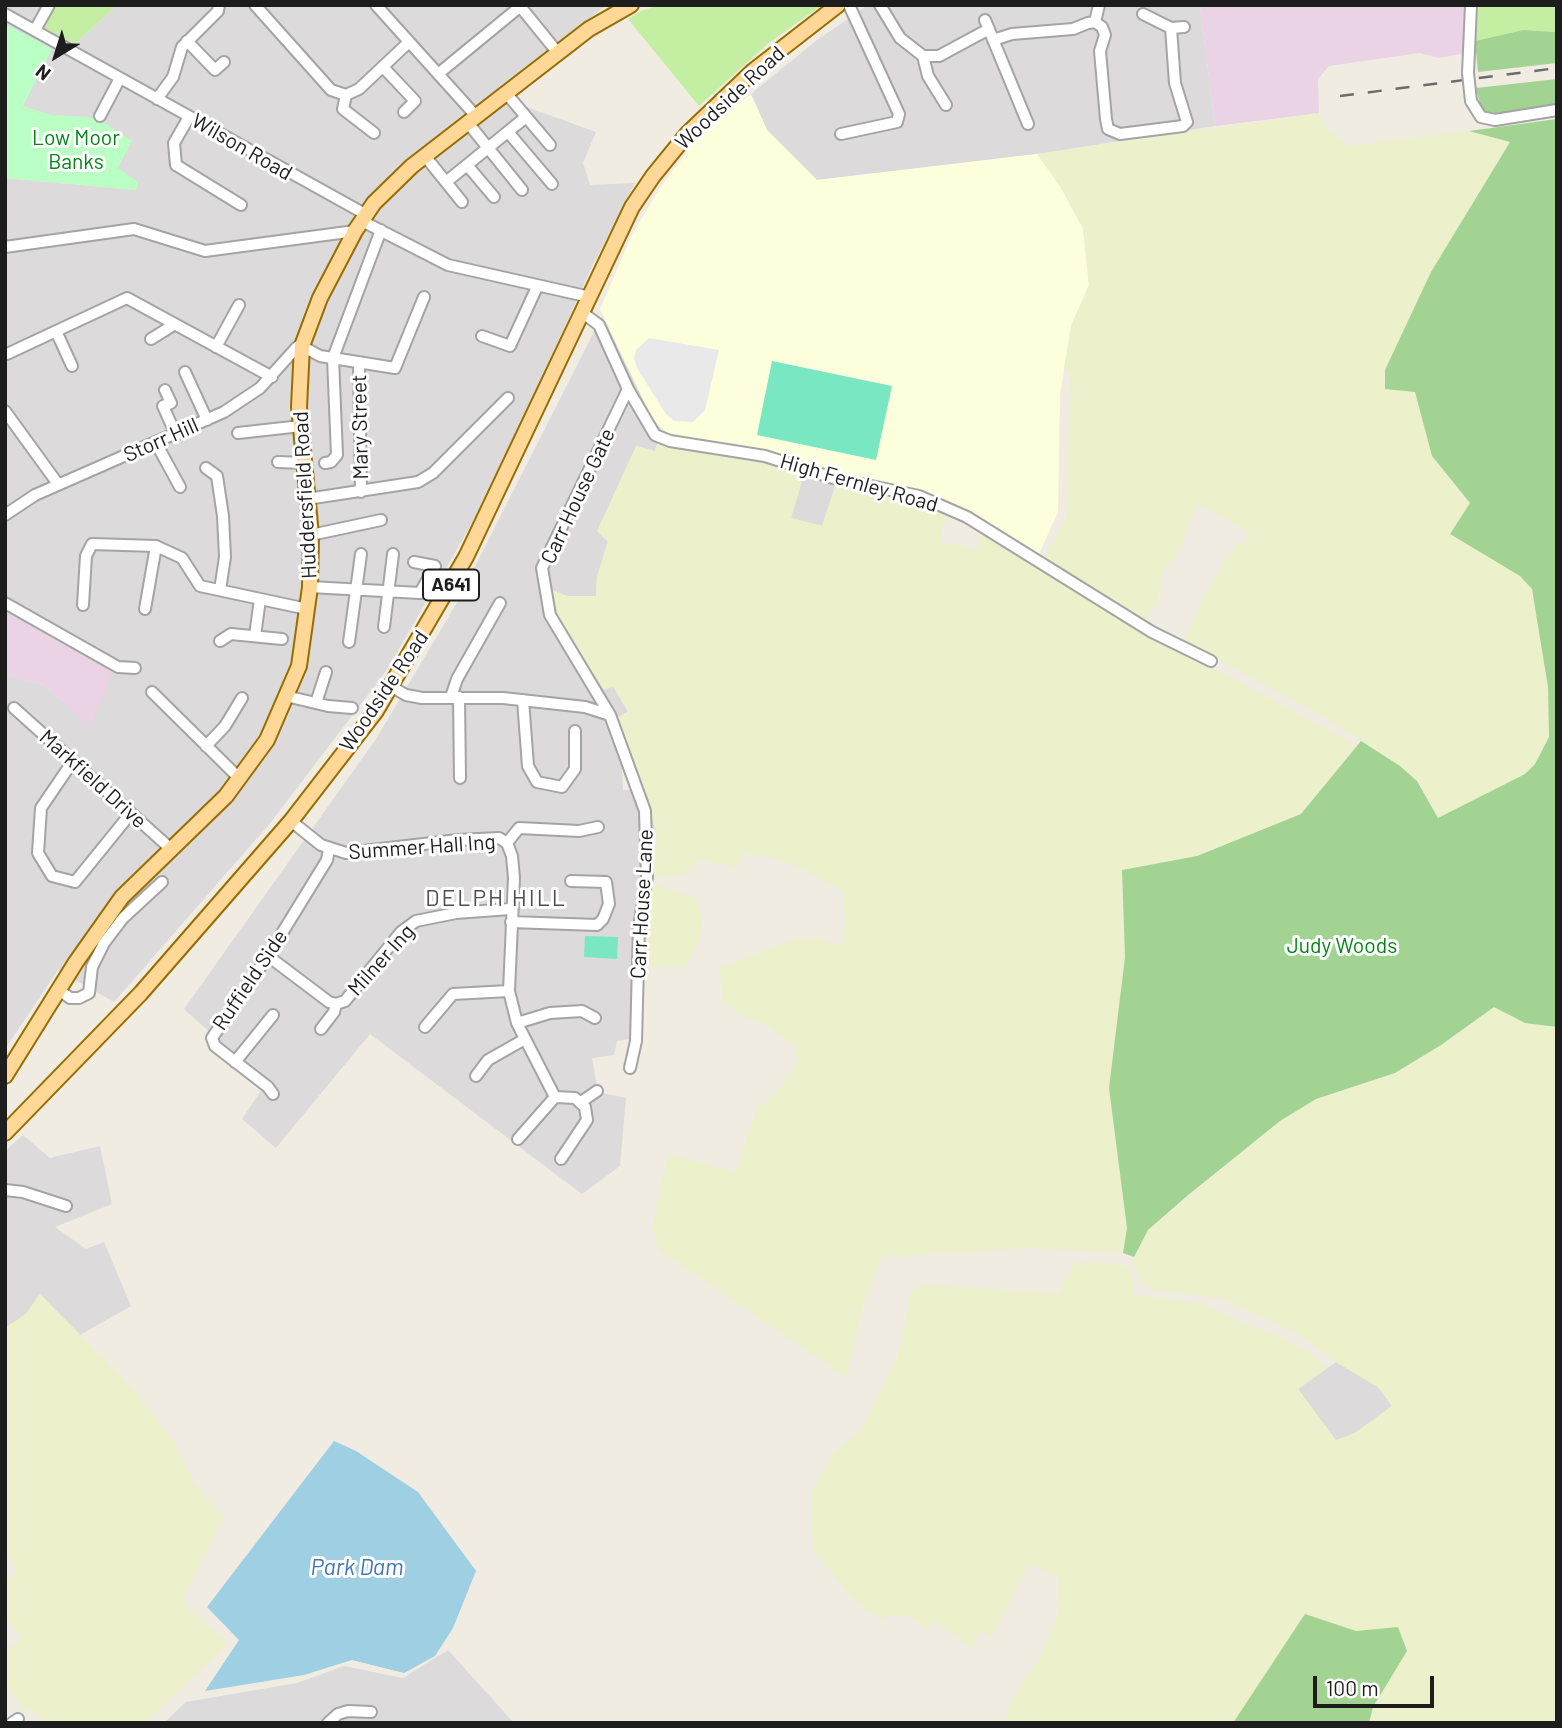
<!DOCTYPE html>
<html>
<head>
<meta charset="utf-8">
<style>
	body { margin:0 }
	#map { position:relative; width:1562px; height:1728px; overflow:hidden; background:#f0ece2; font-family:Barlow,sans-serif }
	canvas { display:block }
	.frame { position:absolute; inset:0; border:7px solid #1d1d1d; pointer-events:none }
	.north { position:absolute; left:21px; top:21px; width:70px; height:70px; -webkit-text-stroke:5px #fff; paint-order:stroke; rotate:218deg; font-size:19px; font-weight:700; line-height:28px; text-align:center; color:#1d1d1d }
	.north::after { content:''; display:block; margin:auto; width:24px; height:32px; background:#1d1d1d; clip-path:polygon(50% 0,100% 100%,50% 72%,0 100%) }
	.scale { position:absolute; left:1313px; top:1676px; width:121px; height:32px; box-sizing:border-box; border:4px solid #1d1d1d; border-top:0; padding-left:9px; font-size:21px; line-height:24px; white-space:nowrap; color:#1d1d1d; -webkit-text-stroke:5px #fff; paint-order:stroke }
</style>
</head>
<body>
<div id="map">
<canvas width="1562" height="1728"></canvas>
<div class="frame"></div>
<div class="north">N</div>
<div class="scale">100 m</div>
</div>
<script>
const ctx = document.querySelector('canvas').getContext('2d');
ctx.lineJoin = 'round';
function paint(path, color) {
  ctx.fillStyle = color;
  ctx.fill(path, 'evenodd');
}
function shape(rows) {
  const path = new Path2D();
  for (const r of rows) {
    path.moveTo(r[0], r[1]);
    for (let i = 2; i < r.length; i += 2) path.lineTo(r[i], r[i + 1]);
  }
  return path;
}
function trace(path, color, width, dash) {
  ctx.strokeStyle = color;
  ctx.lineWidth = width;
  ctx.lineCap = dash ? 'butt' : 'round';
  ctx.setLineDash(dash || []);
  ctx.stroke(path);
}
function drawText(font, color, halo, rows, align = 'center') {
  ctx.font = font + ' Barlow,sans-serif';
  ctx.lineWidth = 6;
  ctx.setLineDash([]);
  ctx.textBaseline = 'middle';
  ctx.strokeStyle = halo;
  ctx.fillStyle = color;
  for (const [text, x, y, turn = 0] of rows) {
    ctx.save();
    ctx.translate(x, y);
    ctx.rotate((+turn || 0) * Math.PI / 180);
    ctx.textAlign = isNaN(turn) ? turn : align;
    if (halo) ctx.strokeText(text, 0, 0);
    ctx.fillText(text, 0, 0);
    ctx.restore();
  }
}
const residential = shape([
	[5,5,55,5,44,27,75,44,117,5,607,5,502,85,524,106,596,132,583,163,590,185,635,183,592,267,486,499,386,671,271,822,114,1002,58,970,5,1049,5,675,44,685,90,726,9,616,5,622,5,178,136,190,22,106,5,25],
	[868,5,1200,5,1215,126,1037,154,817,180,767,130,751,94,817,40],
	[602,316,653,420,661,429,655,451,637,446,597,577,596,597,567,596,549,589,555,612,604,690,613,686,628,712,610,722,621,750,623,790,645,789,655,829,634,1038,617,1041,614,1055,592,1058,598,1092,626,1098,620,1166,582,1194,370,1034,276,1148,242,1119,266,1083,184,1009,376,739,455,606],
	[804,474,836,484,822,526,791,518],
	[23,1135,50,1158,100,1146,112,1204,55,1227,86,1249,104,1242,131,1306,80,1335,40,1294,26,1314,5,1328,5,1151],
	[1336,1362,1378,1387,1392,1406,1355,1433,1336,1441,1298,1389],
	[448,1650,514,1723,164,1723,186,1702,297,1683,344,1666,403,1678]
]);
const industrial = shape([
	[1200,5,1468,5,1466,53,1439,58,1420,53,1329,66,1318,79,1319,113,1215,126],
	[9,616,116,664,90,727,44,685,5,675,5,622]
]);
const education = shape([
	[751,94,767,130,817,180,1037,154,1060,186,1083,229,1089,285,1071,326,1060,394,1058,512,1039,554,940,501,672,437,653,420,600,309,633,233,661,186,701,134]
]);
const farmland = shape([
	[1319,113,1325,128,1350,146,1469,131,1511,142,1497,162,1385,389,1415,392,1432,456,1470,504,1451,534,1520,576,1532,589,1548,687,1549,737,1535,764,1525,774,1438,818,1417,781,1400,766,1324,717,1184,641,1207,590,1238,541,1244,546,1247,531,1197,503,1179,552,1163,570,1157,603,1148,615,1146,625,1044,558,1067,516,1070,372,1064,370,1071,326,1089,285,1083,228,1060,186,1037,154],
	[658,442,775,463,804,474,791,518,822,526,836,484,947,512,939,542,978,549,982,531,1138,629,1357,745,1301,814,1197,856,1122,870,1125,957,1109,1088,1127,1228,1123,1253,1028,1248,882,1257,862,1308,846,1377,659,1250,652,1229,668,1154,736,1172,756,1110,776,1093,796,1065,795,1046,770,1027,739,1014,723,1001,720,968,789,941,817,938,842,946,845,925,843,891,797,866,767,856,742,853,738,867,698,860,691,872,669,878,658,877,652,870,655,829,645,789,617,718,628,711,613,686,604,690,555,612,548,589,567,596,596,596,597,577,608,542,597,531,636,446,655,451],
	[651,883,697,899,702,921,700,940,685,967,642,966,642,928],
	[1494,1006,1525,1023,1557,1027,1557,1723,1005,1723,1013,1697,1039,1658,1059,1612,1058,1577,1029,1564,992,1637,979,1631,971,1648,935,1621,929,1629,912,1617,892,1615,880,1619,851,1596,814,1552,811,1525,812,1491,833,1454,860,1431,898,1357,911,1291,921,1285,1059,1293,1075,1262,1119,1264,1127,1267,1133,1279,1133,1295,1203,1304,1241,1323,1280,1336,1312,1354,1326,1369,1298,1389,1336,1440,1355,1433,1392,1406,1378,1387,1336,1362,1297,1333,1222,1299,1153,1290,1142,1282,1133,1265,1134,1257,1148,1230,1280,1121,1316,1099,1395,1073,1441,1045],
	[40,1294,134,1390,175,1444,193,1481,223,1517,184,1596,187,1607,227,1644,145,1723,41,1723,34,1710,23,1709,5,1684,5,1650,21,1640,5,1614,5,1581,18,1573,5,1552,5,1328,26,1314]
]);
const grass = shape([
	[55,5,117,5,75,44,43,27],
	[660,5,822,5,770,42,699,106,628,19,641,11],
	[1475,5,1557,5,1557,32,1523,30,1475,41]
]);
const forest = shape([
	[1523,30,1557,32,1557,63,1478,72,1475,41],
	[1557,79,1557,106,1496,115,1486,112,1480,104,1476,88],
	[1557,119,1557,1027,1525,1023,1494,1007,1441,1045,1395,1073,1316,1099,1280,1121,1187,1196,1148,1230,1134,1257,1123,1253,1127,1228,1109,1088,1125,957,1122,870,1197,856,1301,814,1361,741,1400,766,1417,781,1438,818,1525,774,1535,764,1549,737,1548,687,1532,589,1520,576,1450,534,1470,503,1432,456,1415,392,1385,389,1385,370,1431,272,1510,142,1469,131],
	[1305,1614,1356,1631,1398,1627,1407,1651,1373,1707,1369,1723,1233,1723]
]);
const park = shape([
	[5,24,52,49,23,106,51,115,90,117,108,125,132,141,118,168,138,182,136,190,5,178]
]);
const pitch = shape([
	[772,361,892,386,876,460,757,435],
	[585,936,618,937,617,959,584,957]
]);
const parking = shape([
	[649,338,719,350,705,410,693,422,674,421,666,414,637,368,634,358,636,350]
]);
const water = shape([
	[334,1441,356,1451,418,1492,476,1571,453,1628,435,1656,404,1673,352,1660,304,1675,205,1691,239,1640,207,1607]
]);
const minor = shape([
	[255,5,331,90,346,95,359,89,409,42],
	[376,5,476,116],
	[519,5,558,53],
	[880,5,900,38,923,56,939,56,989,29],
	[5,14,365,214],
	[1143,14,1171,28,1184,27],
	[985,20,1028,124],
	[1095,22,1099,5],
	[35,30,49,5],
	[993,40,1012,34,1073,29,1088,23,1095,22,1102,27,1105,35,1100,51,1106,119,1108,129,1120,134,1183,126,1187,122,1175,83,1171,28],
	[187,41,215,70,224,62],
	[923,56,928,76,946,105],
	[383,67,415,101,404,112],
	[1468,73,1471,5],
	[438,74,522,5],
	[506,93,550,145],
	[346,95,343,109,374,133],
	[157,99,173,77,182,47,218,11,219,5],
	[1471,101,1481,117,1495,120,1557,110],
	[100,116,120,78],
	[189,117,174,143,176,165,241,205],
	[468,123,522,190],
	[508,132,552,184],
	[841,134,897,122,899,114,849,5],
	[425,156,462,202],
	[467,165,494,197],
	[446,182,526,117],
	[362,221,448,265,590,297],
	[5,247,134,229,205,251,355,231],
	[583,313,599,325,628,389,655,435,670,441,765,456,833,478,919,496,967,517,1152,632,1211,661],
	[56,331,72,366],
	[482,336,510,346,537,287],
	[151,339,175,324],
	[216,347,239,305],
	[7,354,127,298,272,377],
	[359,362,361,492],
	[185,372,207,420],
	[628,389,542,568,550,615,610,715,645,811,647,877,639,927,636,1041,630,1068],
	[165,390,171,403,163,406,176,435],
	[5,411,58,484],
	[238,433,301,426],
	[156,443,180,487],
	[278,462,305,463],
	[325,463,331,462,337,455,333,358,381,230],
	[206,468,217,476,223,516,225,557,220,590],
	[307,499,418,482,433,473,508,398],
	[5,515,35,495,224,412,260,388,297,347,302,346,320,356,395,368,424,297],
	[311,535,381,520],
	[310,587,420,593,435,566,414,562],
	[5,603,118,667,135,668],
	[83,605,86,556,92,544,156,546,182,558,200,586,307,609],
	[145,609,156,546],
	[384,627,393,554],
	[255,636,260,599],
	[220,641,231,634,282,639],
	[349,642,361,554],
	[392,687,406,695,422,698,503,698,585,707,610,715],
	[152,692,239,778],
	[286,696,328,706,352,708],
	[451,697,457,679,500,603],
	[459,697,460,778],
	[523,700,528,766,537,782,562,787,575,769,575,731],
	[316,703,326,672],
	[14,708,171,849],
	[206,746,225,726,242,698],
	[73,761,41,808,38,853,52,876,75,882,131,813],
	[291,821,321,845,346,853,458,840,499,838,507,843,512,856,514,878,509,991,517,1023,555,1097],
	[507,843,519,828,579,831,598,827],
	[511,922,597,925,603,919,609,904,606,882,571,881],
	[268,956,329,1002,336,1004,345,1001,401,932,416,921,456,913,510,909],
	[59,990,70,998,79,998,89,993,92,967,104,943,123,918,162,882],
	[517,1023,550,1013,582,1011,595,1018],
	[425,1027,453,994,509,991],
	[321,1029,334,1012,336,1004],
	[235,1062,273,1015],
	[476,1076,488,1060,525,1039],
	[273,1094,268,1087,215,1046,212,1038,268,956,327,860,329,849],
	[581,1102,597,1091],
	[518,1139,555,1097,575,1098,585,1107,587,1120,561,1159],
	[5,1190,23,1192,66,1206],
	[12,1723,18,1719],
	[328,1723,338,1714,348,1711,371,1712]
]);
const major = shape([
	[5,1076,76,962,122,897,226,796,267,740,299,666,310,587,311,535,299,407,302,346,320,298,355,231,374,203,412,166,589,29,631,5],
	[5,1133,141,993,291,821,376,711,466,557,632,207,653,176,688,133,753,71,838,5]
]);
const rail = shape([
	[1340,96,1557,68]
]);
const minorBridge = shape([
	[1468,73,1471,101]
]);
const shields = [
	[451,585,56]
];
const shieldNames = [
	["A641",451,585]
];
const streetNames = [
	["Woodside Road",730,98,-43],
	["Wilson Road",242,147,30],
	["Mary Street",360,427,-91],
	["Storr Hill",161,440,-24],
	["High Fernley Road",859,483,16],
	["Huddersfield Road",305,495,-93],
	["Carr House Gate",578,496,-65],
	["Woodside Road",384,691,-56],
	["Markfield Drive",93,779,42],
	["Summer Hall Ing",422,847,-4],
	["Carr House Lane",642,904,-87],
	["Milner Ing",381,960,-48],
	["Ruffield Side",250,980,-56]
];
const parkNames = [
	["Low Moor",76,138],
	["Banks",76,162],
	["Judy Woods",1342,946]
];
const neighbourhoodNames = [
	["DELPH HILL",496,898]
];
const waterNames = [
	["Park Dam",357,1567]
];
paint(residential, '#dcdada');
paint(industrial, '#e9d3e4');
paint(education, '#fdffdc');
paint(farmland, '#ecf0cb');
paint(grass, '#c4efa2');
paint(forest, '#a2d393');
paint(park, '#baffc3');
paint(pitch, '#78e7c2');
paint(parking, '#e9e9e9');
paint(water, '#9ecfe2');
trace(minor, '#a4a4a4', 14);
trace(major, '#976d00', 18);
trace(minor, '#fff', 10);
trace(major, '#ffd898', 14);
trace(rail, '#6b6b6b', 2.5, [14, 14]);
trace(minorBridge, '#a4a4a4', 14, []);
trace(minorBridge, '#fff', 10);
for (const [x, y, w] of shields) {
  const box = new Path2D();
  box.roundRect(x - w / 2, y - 15.5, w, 31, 5);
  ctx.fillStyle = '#fff';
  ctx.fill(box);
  trace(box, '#1d1d1d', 2);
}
drawText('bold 19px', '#1d1d1d', null, shieldNames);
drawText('21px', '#1d1d1d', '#fff', streetNames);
drawText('21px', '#018613', '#fff', parkNames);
ctx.letterSpacing = '2px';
drawText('23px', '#505050', '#fff', neighbourhoodNames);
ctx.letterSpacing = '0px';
drawText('italic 23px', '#4075b6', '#fff', waterNames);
</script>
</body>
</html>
